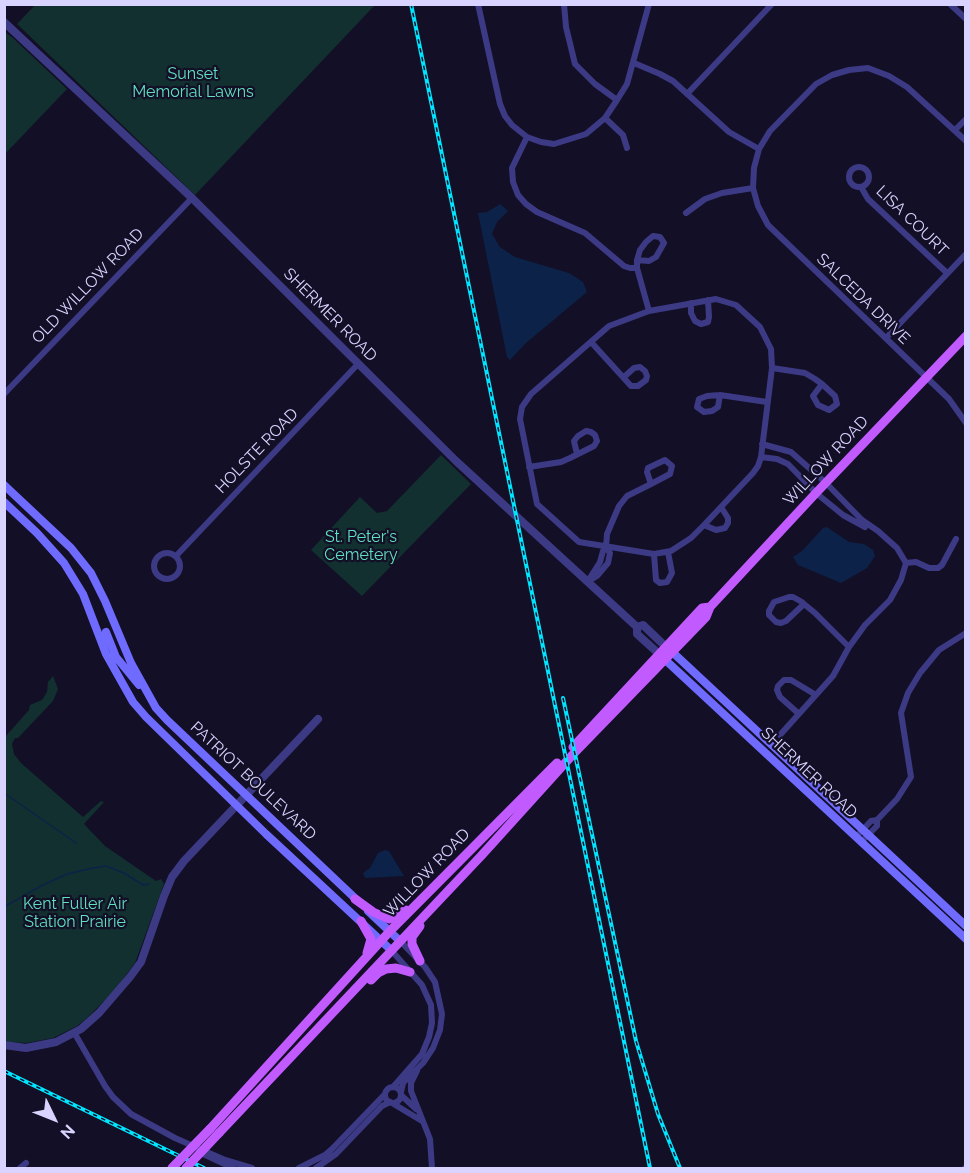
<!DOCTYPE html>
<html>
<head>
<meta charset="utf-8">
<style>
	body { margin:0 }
	#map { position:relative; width:970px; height:1173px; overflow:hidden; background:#130f26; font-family:Raleway,sans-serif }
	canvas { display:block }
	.frame { position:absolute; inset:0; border:6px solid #d9d4ff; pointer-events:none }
	.north { position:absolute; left:24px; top:1089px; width:60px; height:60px; -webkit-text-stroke:4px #130f26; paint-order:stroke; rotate:133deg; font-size:16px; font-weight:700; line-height:24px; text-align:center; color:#d9d4ff }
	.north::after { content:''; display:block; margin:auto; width:21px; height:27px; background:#d9d4ff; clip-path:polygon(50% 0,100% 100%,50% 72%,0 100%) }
</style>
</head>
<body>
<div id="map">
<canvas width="970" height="1173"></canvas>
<div class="frame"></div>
<div class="north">N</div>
</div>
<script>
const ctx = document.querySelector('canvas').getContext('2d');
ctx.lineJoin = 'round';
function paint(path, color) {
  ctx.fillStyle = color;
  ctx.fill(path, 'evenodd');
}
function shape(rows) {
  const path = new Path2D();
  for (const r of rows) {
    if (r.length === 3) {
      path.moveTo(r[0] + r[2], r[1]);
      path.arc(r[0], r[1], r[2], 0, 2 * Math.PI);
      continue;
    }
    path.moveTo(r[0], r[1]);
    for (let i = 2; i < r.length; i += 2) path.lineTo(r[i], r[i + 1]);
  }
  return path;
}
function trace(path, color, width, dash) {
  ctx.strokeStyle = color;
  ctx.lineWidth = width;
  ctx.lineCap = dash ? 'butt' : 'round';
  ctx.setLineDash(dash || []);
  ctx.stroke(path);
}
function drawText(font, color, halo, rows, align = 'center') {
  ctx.font = font + ' Raleway,sans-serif';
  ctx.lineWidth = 4.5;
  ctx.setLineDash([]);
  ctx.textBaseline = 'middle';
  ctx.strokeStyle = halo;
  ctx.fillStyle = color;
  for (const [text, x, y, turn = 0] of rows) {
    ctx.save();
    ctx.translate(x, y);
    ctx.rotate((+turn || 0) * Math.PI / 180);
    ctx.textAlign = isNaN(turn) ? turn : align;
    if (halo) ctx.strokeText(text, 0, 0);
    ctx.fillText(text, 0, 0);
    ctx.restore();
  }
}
const green = shape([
	[35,5,35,4,375,5,195,195,17,24],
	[5,32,13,38,67,89,5,154],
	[441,455,471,484,362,596,311,550,360,497,377,513,387,511],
	[53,676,58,689,53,701,18,738,15,738,12,744,14,754,21,763,83,817,101,801,104,802,84,824,105,846,156,881,161,879,164,884,135,963,116,989,86,1019,77,1026,53,1038,27,1043,8,1042,5,1041,5,737,29,710,30,705,42,700,47,692,48,682]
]);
const water = shape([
	[500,204,508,211,497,222,492,234,500,247,515,257,569,273,583,282,587,292,526,343,510,360,507,357,478,213,487,212],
	[827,527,849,542,864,544,873,550,875,556,867,568,841,583,798,565,793,557,802,551,823,528],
	[385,850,389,851,404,876,365,878,363,873,370,868,378,853]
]);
const stream = shape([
	[4,793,76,843],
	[4,907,41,886,67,874,93,868,106,866,124,873,143,885,149,884]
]);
const minor = shape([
	[478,4,500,104,505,116,512,125,527,137,541,142,554,144,586,134,605,118,617,100,627,84,649,4],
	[564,4,566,27,575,64,595,84,617,100],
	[950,4,966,19],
	[634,63,660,74,673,81,729,132,759,149],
	[687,94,772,4],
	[605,118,623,135,627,148],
	[955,130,966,119],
	[527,137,512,168,513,182,518,195,526,204,537,212,585,233,624,266,630,268,637,268],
	[966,141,907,87,889,76,868,68,849,70,832,75,816,84,770,131,759,149,754,168,753,188,758,206,768,225,949,399,966,423],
	[859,177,10],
	[861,187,868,199,947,273],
	[686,213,705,199,722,193,753,188],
	[637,260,649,261,656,257,664,243,660,237,653,236,646,242,640,250,637,260,637,268,649,311],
	[716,299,736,305,760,327,771,349,772,368,761,457,758,466,753,473,704,525,691,538,671,551,654,554,579,542,537,504,520,419,522,407,531,394,609,326,649,311,716,299],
	[691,303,691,313,695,321,701,324,708,322,709,317,708,300],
	[886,338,966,254],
	[591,342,631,386,638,386,646,380,647,376,645,371,640,367,634,368,624,377],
	[772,368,805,373,815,379,822,384,813,396,818,405,829,410,837,404,835,396,822,384],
	[4,394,192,198],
	[720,395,718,407,712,411,704,412,697,407,699,399,707,396,720,395,767,402],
	[762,444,791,452,826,483,862,520,878,531,897,548,906,563],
	[761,457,777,459,788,464,816,493,843,515,865,527],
	[529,467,561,462,570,458,594,446,597,441,595,435,591,432,586,431,578,436,574,441,577,454],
	[704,525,716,530,725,528,728,523,728,518,721,507],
	[167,566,13],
	[654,554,656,580,660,583,667,582,672,573,668,552],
	[176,556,358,364],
	[588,581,600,562,603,551,606,548],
	[587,582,597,576,608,563,610,553,606,548,607,534,619,506,627,496,651,484,670,474,672,466,665,460,648,468,647,472,651,484],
	[804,604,786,621,781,623,776,622,769,615,769,611,774,602,789,597,793,597,802,602,804,604,815,613,849,647],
	[799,714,780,697,777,690,778,686,784,680,791,680,816,695],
	[780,735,833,676,849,647,865,625,890,600,901,580,906,563,916,562,929,568,938,568,942,565,956,539],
	[856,837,871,821,877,820],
	[861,842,877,826,877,820,897,799,911,777,901,713,908,693,920,673,939,650,966,633],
	[400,941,425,967,435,982,442,1014,440,1030,433,1048,423,1063,403,1083,401,1092],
	[391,950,422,985,431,1005,432,1023,429,1037,422,1054,393,1087],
	[75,1034,105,1086,113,1097,131,1114,175,1138,225,1160,252,1168],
	[417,1071,411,1083,411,1091,430,1139,432,1168],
	[393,1095,8],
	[401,1095,416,1109],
	[392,1103,422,1121],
	[201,1153,233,1168],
	[20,1168,26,1163],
	[299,1168,325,1155,332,1149,385,1094],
	[316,1168,336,1154,382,1106,390,1102],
	[965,1168,966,1168]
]);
const tertiary = shape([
	[4,22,192,198,456,461,637,627,643,625,665,646],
	[637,627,637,634,658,653],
	[4,1045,26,1048,56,1042,81,1029,99,1013,130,977,141,962,164,896,172,877,184,861,318,719]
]);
const secondary = shape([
	[4,485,71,548,91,573,105,601,131,663,156,708,167,720,359,902],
	[4,502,37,533,64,563,83,594,106,654,133,702,146,717,266,834,391,950],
	[106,632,116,657,139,685],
	[668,648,966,926],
	[660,655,966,939],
	[368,911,400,941]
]);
const primary = shape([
	[573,747,702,608,710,607],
	[355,899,373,912,389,919,406,910],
	[361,921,371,939,367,953],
	[420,926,412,937,412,944,420,961],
	[371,980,378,973,386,969,396,968,410,972],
	[210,1129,390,931,557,763],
	[219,1133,481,856,576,751,706,617,710,607,816,493,966,336]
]);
const rail = shape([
	[411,4,650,1168],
	[563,698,636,1041,658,1114,680,1168],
	[4,1071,204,1168]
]);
const primaryBridge = shape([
	[172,1168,210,1129],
	[186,1168,219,1133]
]);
const parkNames = [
	["Sunset",193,74],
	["Memorial Lawns",193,92],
	["St. Peter's",361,537],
	["Cemetery",361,555],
	["Kent Fuller Air",75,904],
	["Station Prairie",75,922]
];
const streetNames = [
	["LISA COURT",912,221,44],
	["OLD WILLOW ROAD",88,286,-46],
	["SALCEDA DRIVE",863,299,44],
	["SHERMER ROAD",330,315,45],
	["HOLSTE ROAD",257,451,-46],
	["WILLOW ROAD",826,461,-47],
	["SHERMER ROAD",809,773,43],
	["PATRIOT BOULEVARD",253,781,43],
	["WILLOW ROAD",427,873,-46]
];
paint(green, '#12302f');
paint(water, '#0c2248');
trace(stream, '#0c2248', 1.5);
trace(minor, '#3d3a85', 6);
trace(tertiary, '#3d3a85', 8);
trace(secondary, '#6f6bff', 8);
trace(primary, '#c25bff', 9);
trace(rail, '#00e5ff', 4);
trace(rail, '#130f26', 1.5, [4.5]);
trace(primaryBridge, '#c25bff', 9);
drawText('16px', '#5fe0c0', '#130f26', parkNames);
drawText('16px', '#d9d4ff', '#130f26', streetNames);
</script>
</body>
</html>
